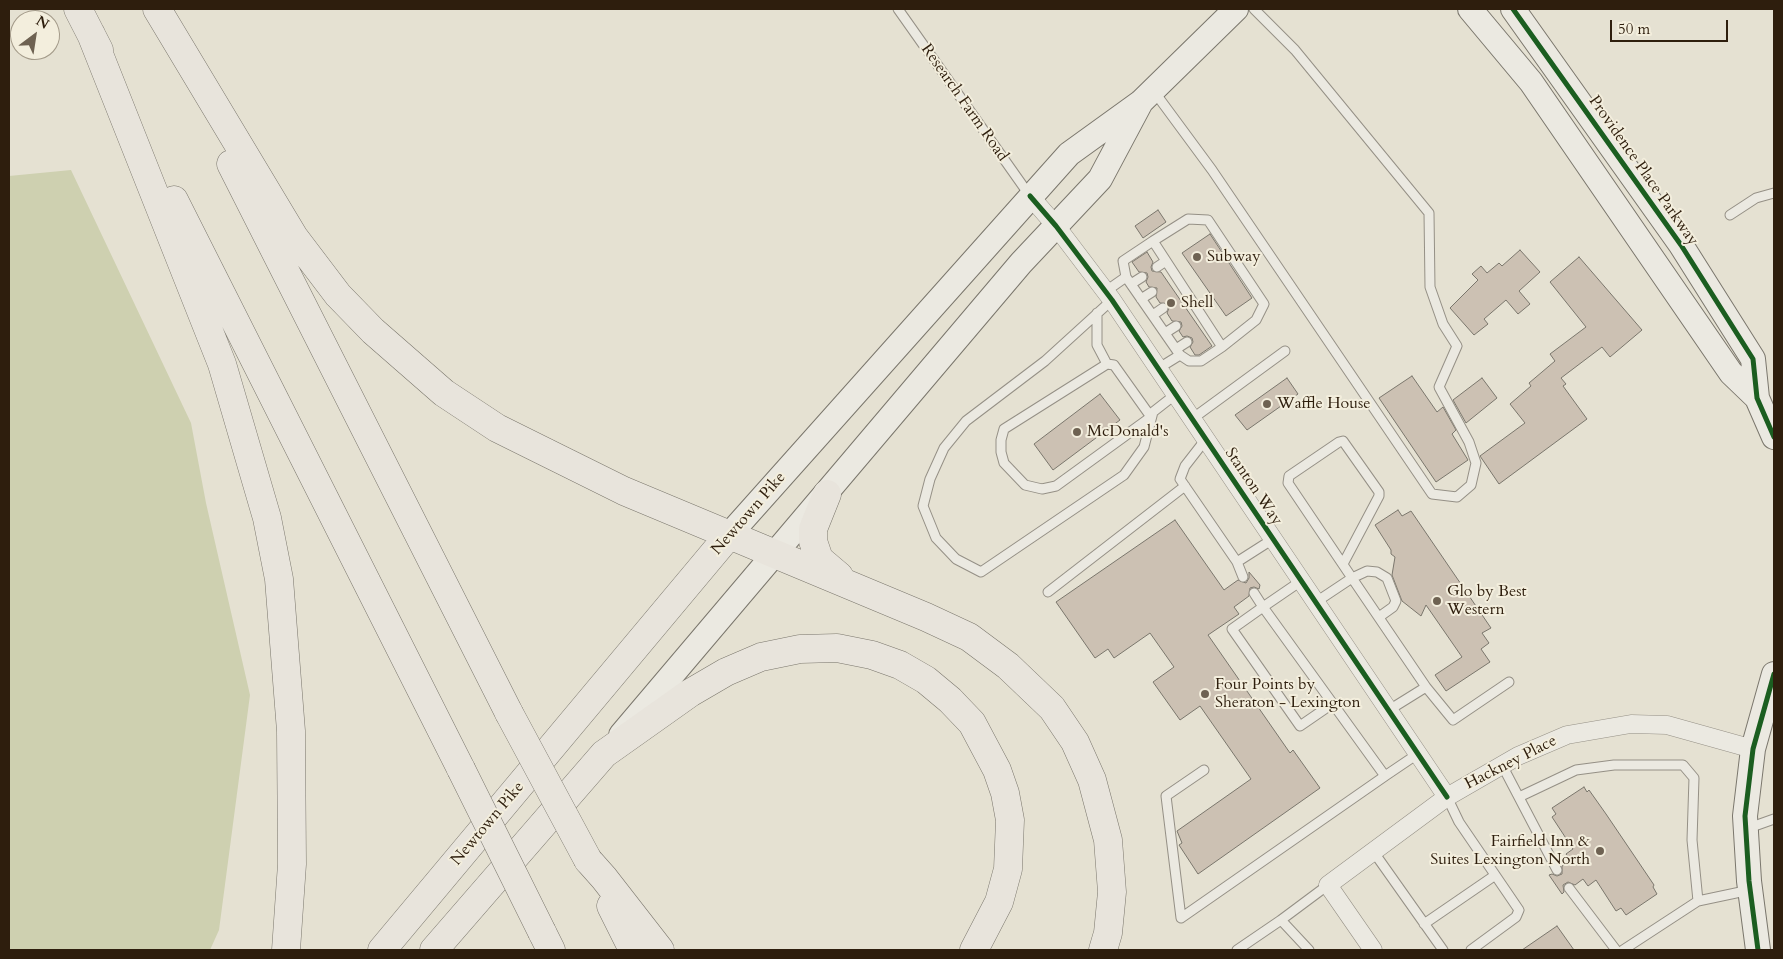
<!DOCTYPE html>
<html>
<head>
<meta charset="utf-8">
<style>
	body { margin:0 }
	#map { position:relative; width:1783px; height:959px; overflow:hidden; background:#e5e1d2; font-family:Cardo,serif }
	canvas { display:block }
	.frame { position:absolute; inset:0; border:10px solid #2e1e0d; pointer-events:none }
	.north { position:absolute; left:10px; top:10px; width:50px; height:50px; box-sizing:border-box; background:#f3eedd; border:1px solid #a49b8a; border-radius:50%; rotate:31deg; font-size:14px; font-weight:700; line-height:20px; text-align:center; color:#2e1e0d }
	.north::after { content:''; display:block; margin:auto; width:18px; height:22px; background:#6e6252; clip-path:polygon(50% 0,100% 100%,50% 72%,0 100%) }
	.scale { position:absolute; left:1610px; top:20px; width:118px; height:22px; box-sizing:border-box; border:2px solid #2e1e0d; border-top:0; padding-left:6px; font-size:15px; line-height:18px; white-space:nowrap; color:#2e1e0d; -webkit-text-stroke:4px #f3eedd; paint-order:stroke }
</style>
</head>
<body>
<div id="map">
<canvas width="1783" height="959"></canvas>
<div class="frame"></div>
<div class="north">N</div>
<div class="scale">50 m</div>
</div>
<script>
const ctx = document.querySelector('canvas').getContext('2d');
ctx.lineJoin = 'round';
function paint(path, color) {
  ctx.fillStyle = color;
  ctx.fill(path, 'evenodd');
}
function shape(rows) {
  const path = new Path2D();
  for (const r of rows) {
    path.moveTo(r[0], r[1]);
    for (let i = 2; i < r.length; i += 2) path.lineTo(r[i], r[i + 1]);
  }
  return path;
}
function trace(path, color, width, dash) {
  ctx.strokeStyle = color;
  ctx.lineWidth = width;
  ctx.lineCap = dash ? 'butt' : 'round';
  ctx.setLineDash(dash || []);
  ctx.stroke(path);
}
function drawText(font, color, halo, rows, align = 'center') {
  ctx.font = font + ' Cardo,serif';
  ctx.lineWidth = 4;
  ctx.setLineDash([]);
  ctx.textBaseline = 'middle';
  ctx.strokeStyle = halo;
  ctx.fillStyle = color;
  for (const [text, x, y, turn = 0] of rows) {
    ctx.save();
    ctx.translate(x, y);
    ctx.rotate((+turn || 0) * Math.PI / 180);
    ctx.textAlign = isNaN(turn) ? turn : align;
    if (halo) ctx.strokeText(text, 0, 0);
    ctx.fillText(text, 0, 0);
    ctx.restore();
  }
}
const green = shape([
	[71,170,191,423,206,503,250,695,219,930,210,950,9,950,9,176]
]);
const building = shape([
	[1158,210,1166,222,1143,238,1135,226,1158,210],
	[1210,234,1252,298,1226,316,1182,253,1210,234],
	[1520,250,1540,272,1519,291,1530,304,1518,314,1506,300,1484,319,1488,324,1474,335,1450,308,1478,280,1472,274,1481,266,1487,273,1499,263,1502,266,1520,250],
	[1147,252,1153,262,1151,267,1152,271,1161,272,1212,346,1199,355,1195,355,1190,347,1193,342,1192,338,1187,336,1183,337,1179,331,1182,326,1181,322,1172,321,1167,313,1169,308,1168,304,1160,303,1156,297,1157,288,1149,287,1146,282,1148,277,1147,273,1139,272,1132,262,1147,252],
	[1579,257,1642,330,1610,357,1602,347,1561,378,1566,384,1563,386,1587,419,1499,484,1480,456,1525,423,1510,404,1531,386,1529,383,1555,361,1550,354,1586,327,1550,282,1579,257],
	[1412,376,1437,412,1443,407,1456,430,1452,434,1468,460,1436,482,1379,398,1412,376],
	[1287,378,1298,394,1247,430,1235,415,1287,378],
	[1482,378,1497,398,1466,423,1453,400,1482,378],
	[1100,394,1120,420,1053,470,1034,444,1100,394],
	[1398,510,1402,516,1411,511,1491,628,1482,633,1489,643,1481,649,1490,662,1446,691,1435,675,1462,657,1426,605,1421,616,1402,601,1392,575,1395,557,1391,554,1391,550,1375,525,1398,510],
	[1175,520,1224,590,1238,580,1246,583,1249,578,1249,572,1260,585,1259,589,1254,587,1250,588,1249,596,1234,607,1239,614,1208,635,1290,753,1293,750,1320,788,1198,874,1179,845,1182,843,1177,831,1251,779,1200,706,1180,720,1153,682,1174,667,1150,633,1114,658,1108,649,1095,658,1056,602,1175,520],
	[1584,787,1587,792,1589,790,1606,814,1654,885,1653,887,1657,894,1626,915,1621,908,1616,911,1596,880,1588,886,1583,879,1575,885,1568,882,1563,885,1564,892,1562,894,1549,875,1552,874,1557,876,1562,874,1562,866,1571,861,1566,854,1573,849,1552,817,1556,814,1552,808,1584,787],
	[1557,926,1574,950,1522,950,1557,926]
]);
const lane = shape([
	[898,9,1030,196],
	[1153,90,1212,170,1432,494,1457,497,1471,485,1476,463,1469,442,1439,387,1457,346,1443,324,1430,287,1429,213,1295,50,1254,9],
	[1730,215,1756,198,1774,193],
	[1153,241,1188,219,1208,220,1264,304,1256,320,1222,347],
	[1157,267,1166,261],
	[1126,277,1180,355],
	[1131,284,1142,277],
	[1106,291,1126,277,1123,261,1153,241,1222,347,1201,361,1189,361,1180,355,1159,368],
	[1141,299,1152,292],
	[1112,300,1045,361,966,421,944,448,930,479,923,506,936,538,956,559,981,572,1124,475,1144,447,1153,412,1176,394],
	[1097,313,1097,345,1107,364],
	[1153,315,1163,308],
	[1165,333,1176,326],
	[1176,349,1187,342],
	[1107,364,1114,365,1151,417,1056,486,1042,489,1025,485,1004,463,1001,452,1001,440,1004,429,1107,364],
	[1192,419,1285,351],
	[1206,439,1185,466,1180,479,1237,562,1273,539],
	[1237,562,1243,577],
	[1343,564,1379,496,1379,492,1343,441,1339,442,1289,476,1288,483,1352,578,1367,571,1377,572,1387,578,1396,601,1393,607,1379,617],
	[1048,592,1185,486],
	[1254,593,1263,607,1301,581],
	[1316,602,1352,578,1426,687,1389,710],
	[1426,687,1453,720,1509,682],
	[1332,704,1300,726,1232,629,1263,607,1385,776,1419,753],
	[1502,765,1557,870],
	[1204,770,1166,796,1181,918,1385,776],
	[1447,797,1459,822,1519,910,1516,917,1471,950],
	[1519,797,1576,770,1614,765,1683,765,1694,778,1692,840,1698,901],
	[1746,829,1774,819],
	[1373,851,1443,950],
	[1569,888,1616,950],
	[1424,924,1494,876],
	[1237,950,1281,920],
	[1309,950,1281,920,1328,885],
	[1623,950,1698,901,1750,890]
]);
const street = shape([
	[1030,196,1056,226,1112,300,1447,797],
	[1373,950,1328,885,1447,797,1518,756,1567,735,1631,724,1667,725,1753,749]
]);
const secondary = shape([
	[1470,9,1531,82,1731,373,1757,398],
	[1513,9,1681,245,1753,359,1757,398,1774,437],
	[729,535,1069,154,1141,102,1236,9],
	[621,735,1021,263,1100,179,1141,102],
	[1758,950,1749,881,1745,816,1753,749,1774,674]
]);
const highway = shape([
	[78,9,99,50],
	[157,9,294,237,338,295,373,331,444,393,497,428,624,491,926,617,969,637,1008,666,1052,708,1075,742,1092,780,1108,840,1112,892,1108,933,1103,950],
	[91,34,222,364,267,518,279,579,291,731,292,864,286,950],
	[231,164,509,713],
	[174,200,461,769],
	[827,494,813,529,813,541,819,559,839,576],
	[588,860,604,878,660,950],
	[611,906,633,950],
	[542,932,551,950],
	[382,950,729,535],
	[434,950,604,754,690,693,726,672,761,657,800,649,837,648,872,655,900,665,926,680,950,700,972,723,997,770,1005,793,1010,820,1008,869,999,902,974,950]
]);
const highwayBridge = shape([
	[509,713,588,860],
	[461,769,542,932]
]);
const cycleway = shape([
	[1513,9,1681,245,1753,359,1757,398,1774,437],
	[1030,196,1056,226,1112,300,1447,797],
	[1758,950,1749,881,1745,816,1753,749,1774,674]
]);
const markers = [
	[1197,257,5,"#6e6252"],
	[1171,303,5,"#6e6252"],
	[1267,404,5,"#6e6252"],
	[1077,432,5,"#6e6252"],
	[1437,601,5,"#6e6252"],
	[1205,694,5,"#6e6252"],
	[1600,851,5,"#6e6252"]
];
const streetNames = [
	["Research Farm Road",964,103,55],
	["Providence Place Parkway",1643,171,55],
	["Stanton Way",1253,487,56],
	["Newtown Pike",749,514,-49],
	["Hackney Place",1511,763,-27],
	["Newtown Pike",488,824,-50]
];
const poiNames = [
	["Subway",1207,257],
	["Shell",1181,303],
	["Waffle House",1277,404],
	["McDonald's",1087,432],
	["Glo by Best",1447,592],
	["Western",1447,610],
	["Four Points by",1215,685],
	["Sheraton - Lexington",1215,703],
	["Fairfield Inn &",1590,842,"right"],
	["Suites Lexington North",1590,860,"right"]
];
paint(green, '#ced0b0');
paint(building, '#ccc1b3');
trace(building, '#7a766c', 1);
trace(lane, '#959086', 11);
trace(street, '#959086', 19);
trace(secondary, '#7a766c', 26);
trace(highway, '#7a766c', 29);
trace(lane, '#ebe9e1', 9);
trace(street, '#ebe9e1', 18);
trace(secondary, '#ebe9e1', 24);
trace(highway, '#e8e4dc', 28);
trace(highwayBridge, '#7a766c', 29, []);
trace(highwayBridge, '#e8e4dc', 28);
trace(cycleway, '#1b5e20', 5);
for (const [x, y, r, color] of markers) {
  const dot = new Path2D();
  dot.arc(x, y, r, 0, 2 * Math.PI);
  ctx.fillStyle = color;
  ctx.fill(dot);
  trace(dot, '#f3eedd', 2);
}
drawText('16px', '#2e1e0d', '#f3eedd', streetNames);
drawText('16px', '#2e1e0d', '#f3eedd', poiNames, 'left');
</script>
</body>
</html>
